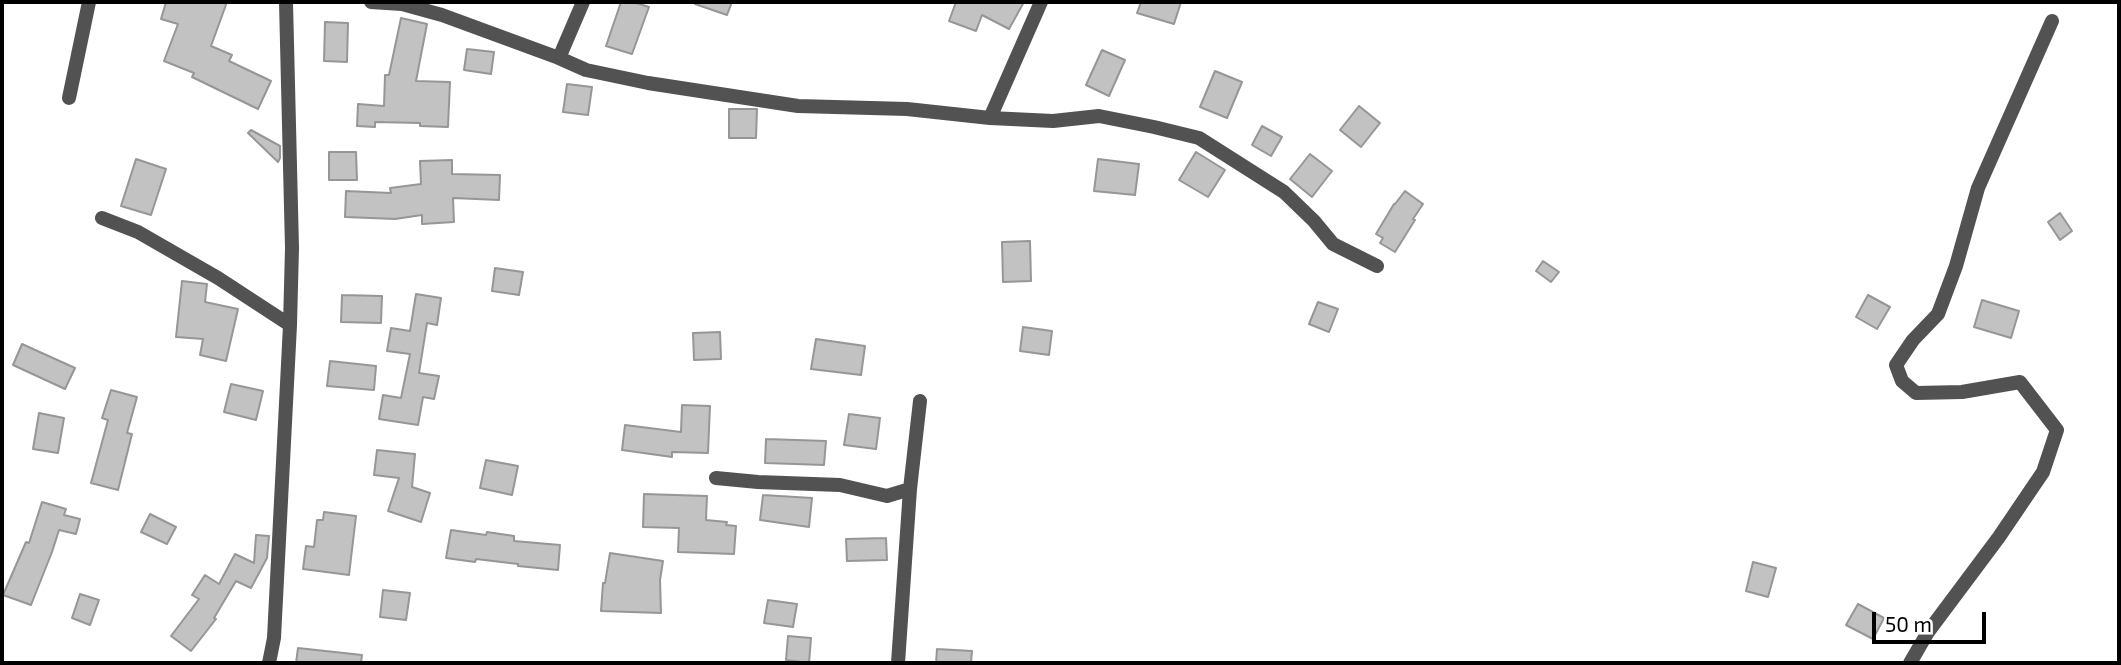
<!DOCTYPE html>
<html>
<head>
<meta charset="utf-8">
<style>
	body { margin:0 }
	#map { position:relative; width:2121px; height:665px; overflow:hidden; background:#fff; font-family:"Exo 2",sans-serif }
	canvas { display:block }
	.frame { position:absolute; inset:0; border:4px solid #000; pointer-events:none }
	.scale { position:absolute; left:1872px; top:612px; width:114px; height:32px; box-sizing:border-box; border:4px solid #000; border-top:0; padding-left:9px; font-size:21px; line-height:24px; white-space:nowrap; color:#000; -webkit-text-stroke:5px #fff; paint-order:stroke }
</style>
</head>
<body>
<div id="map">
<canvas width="2121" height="665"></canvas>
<div class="frame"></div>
<div class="scale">50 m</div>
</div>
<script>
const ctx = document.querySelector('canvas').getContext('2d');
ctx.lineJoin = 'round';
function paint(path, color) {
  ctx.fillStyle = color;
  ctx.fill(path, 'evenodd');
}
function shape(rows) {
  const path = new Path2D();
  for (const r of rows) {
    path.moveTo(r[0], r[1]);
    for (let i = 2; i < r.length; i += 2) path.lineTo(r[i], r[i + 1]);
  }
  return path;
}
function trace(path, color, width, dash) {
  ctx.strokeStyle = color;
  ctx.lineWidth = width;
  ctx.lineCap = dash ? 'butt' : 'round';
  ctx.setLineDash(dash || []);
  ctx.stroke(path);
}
const building = shape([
	[166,2,227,2,211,46,232,55,229,61,271,81,258,109,192,77,194,73,164,61,178,24,161,19,166,2],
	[621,2,633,2,649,7,632,54,606,46,621,2],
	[696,2,732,2,727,15,695,4,696,2],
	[956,2,1024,2,1009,29,982,15,976,31,949,21,956,2],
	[1141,2,1181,2,1174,24,1137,13,1141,2],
	[401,18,427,24,416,81,450,82,448,127,420,126,420,123,375,122,375,127,357,126,358,104,384,106,385,75,389,75,401,18],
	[325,22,348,23,347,62,324,61,325,22],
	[467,49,494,52,491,74,464,70,467,49],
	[1102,50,1125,60,1109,96,1086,85,1102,50],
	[1215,71,1242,82,1227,118,1200,107,1215,71],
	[567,84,592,87,588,115,563,112,567,84],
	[1359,106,1380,123,1361,147,1340,130,1359,106],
	[729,109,757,109,756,138,729,138,729,109],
	[1262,126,1282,137,1271,156,1252,145,1262,126],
	[251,130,280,146,280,158,278,162,248,133,251,130],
	[329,152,356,152,357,180,329,180,329,152],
	[1196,152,1225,170,1208,197,1179,180,1196,152],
	[1310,154,1332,171,1312,197,1290,179,1310,154],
	[136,159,166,169,151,215,121,206,136,159],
	[1098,159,1139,164,1135,195,1094,191,1098,159],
	[452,160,452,174,500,175,499,200,453,198,454,222,422,224,422,215,395,219,345,217,346,191,391,193,390,188,421,184,420,161,452,160],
	[1405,191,1423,204,1413,219,1415,220,1395,252,1380,243,1383,238,1376,234,1394,204,1395,204,1405,191],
	[2060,213,2072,231,2060,240,2048,222,2060,213],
	[1030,241,1031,281,1003,282,1002,242,1030,241],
	[1543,261,1559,272,1551,282,1536,271,1543,261],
	[495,268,523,272,519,295,492,291,495,268],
	[182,281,207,284,205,302,238,309,226,361,200,355,203,339,176,337,182,281],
	[416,294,441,298,437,325,427,323,419,373,439,376,434,399,423,397,418,425,379,419,383,395,401,398,410,354,387,351,391,328,410,331,416,294],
	[342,295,382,296,381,323,341,322,342,295],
	[1868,295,1890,307,1877,329,1856,317,1868,295],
	[1982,300,2019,311,2011,338,1974,327,1982,300],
	[1318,302,1338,309,1329,332,1309,324,1318,302],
	[1023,327,1052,331,1049,355,1020,351,1023,327],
	[720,332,721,359,694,360,693,333,720,332],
	[816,339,865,346,861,375,811,369,816,339],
	[22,344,75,368,65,389,13,365,22,344],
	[330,361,376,366,374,390,327,386,330,361],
	[231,384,263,391,256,420,224,412,231,384],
	[111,390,137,397,127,433,132,434,118,490,91,483,108,420,102,418,111,390],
	[682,405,710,406,708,453,672,452,672,457,622,450,625,425,681,432,682,405],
	[39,413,64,418,58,453,33,449,39,413],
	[849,414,880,418,876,449,844,445,849,414],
	[766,439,826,441,824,465,765,463,766,439],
	[377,450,415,454,412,487,430,493,421,522,388,511,399,478,374,475,377,450],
	[486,460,518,466,512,495,480,488,486,460],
	[644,494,707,496,706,520,727,522,726,525,736,526,734,554,678,552,679,528,643,527,644,494],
	[763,495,812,498,809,527,760,520,763,495],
	[42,502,66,509,64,515,80,519,76,534,59,530,52,552,31,605,3,595,26,542,29,543,42,502],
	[324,512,356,516,349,575,303,569,306,546,314,547,317,520,323,520,324,512],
	[150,514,176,527,167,544,141,532,150,514],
	[451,530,486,535,487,532,514,536,514,541,560,545,558,570,518,566,518,564,476,559,475,562,446,558,451,530],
	[256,535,269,536,267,558,251,588,236,581,214,618,216,619,191,651,171,636,199,599,192,595,205,575,219,584,235,554,254,563,256,535],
	[886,538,887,560,847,561,846,539,886,538],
	[610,553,663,561,660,580,661,613,601,611,603,583,605,583,610,553],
	[1753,562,1776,568,1768,597,1746,591,1753,562],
	[383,590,410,593,406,620,380,617,383,590],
	[80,594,99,600,90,625,72,618,80,594],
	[768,600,797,604,793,627,764,623,768,600],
	[1858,604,1884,618,1873,639,1846,625,1858,604],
	[788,636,811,638,809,663,786,660,788,636],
	[298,648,362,655,361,663,296,663,298,648],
	[937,649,972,651,971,663,936,663,937,649]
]);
const minor = shape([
	[371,2,402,4,442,15,559,58,583,2],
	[559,58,586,70,648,83,798,106,907,109,990,118,1053,121,1099,116,1154,127,1199,138,1284,192,1314,221,1333,244,1377,266],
	[69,98,89,2],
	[990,118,1041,2],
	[102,218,138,232,218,278,290,325],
	[716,478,758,482,840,485,887,496,910,489],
	[269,663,274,638,290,325,292,248,286,2],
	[898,663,910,489,920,401],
	[1910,663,1928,632,1999,537,2043,472,2057,430,2020,382,1962,392,1916,393,1902,381,1896,365,1913,340,1938,314,1956,266,1978,188,2052,21]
]);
paint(building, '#c2c2c2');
trace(building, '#969696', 2);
trace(minor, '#525252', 14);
</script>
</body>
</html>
